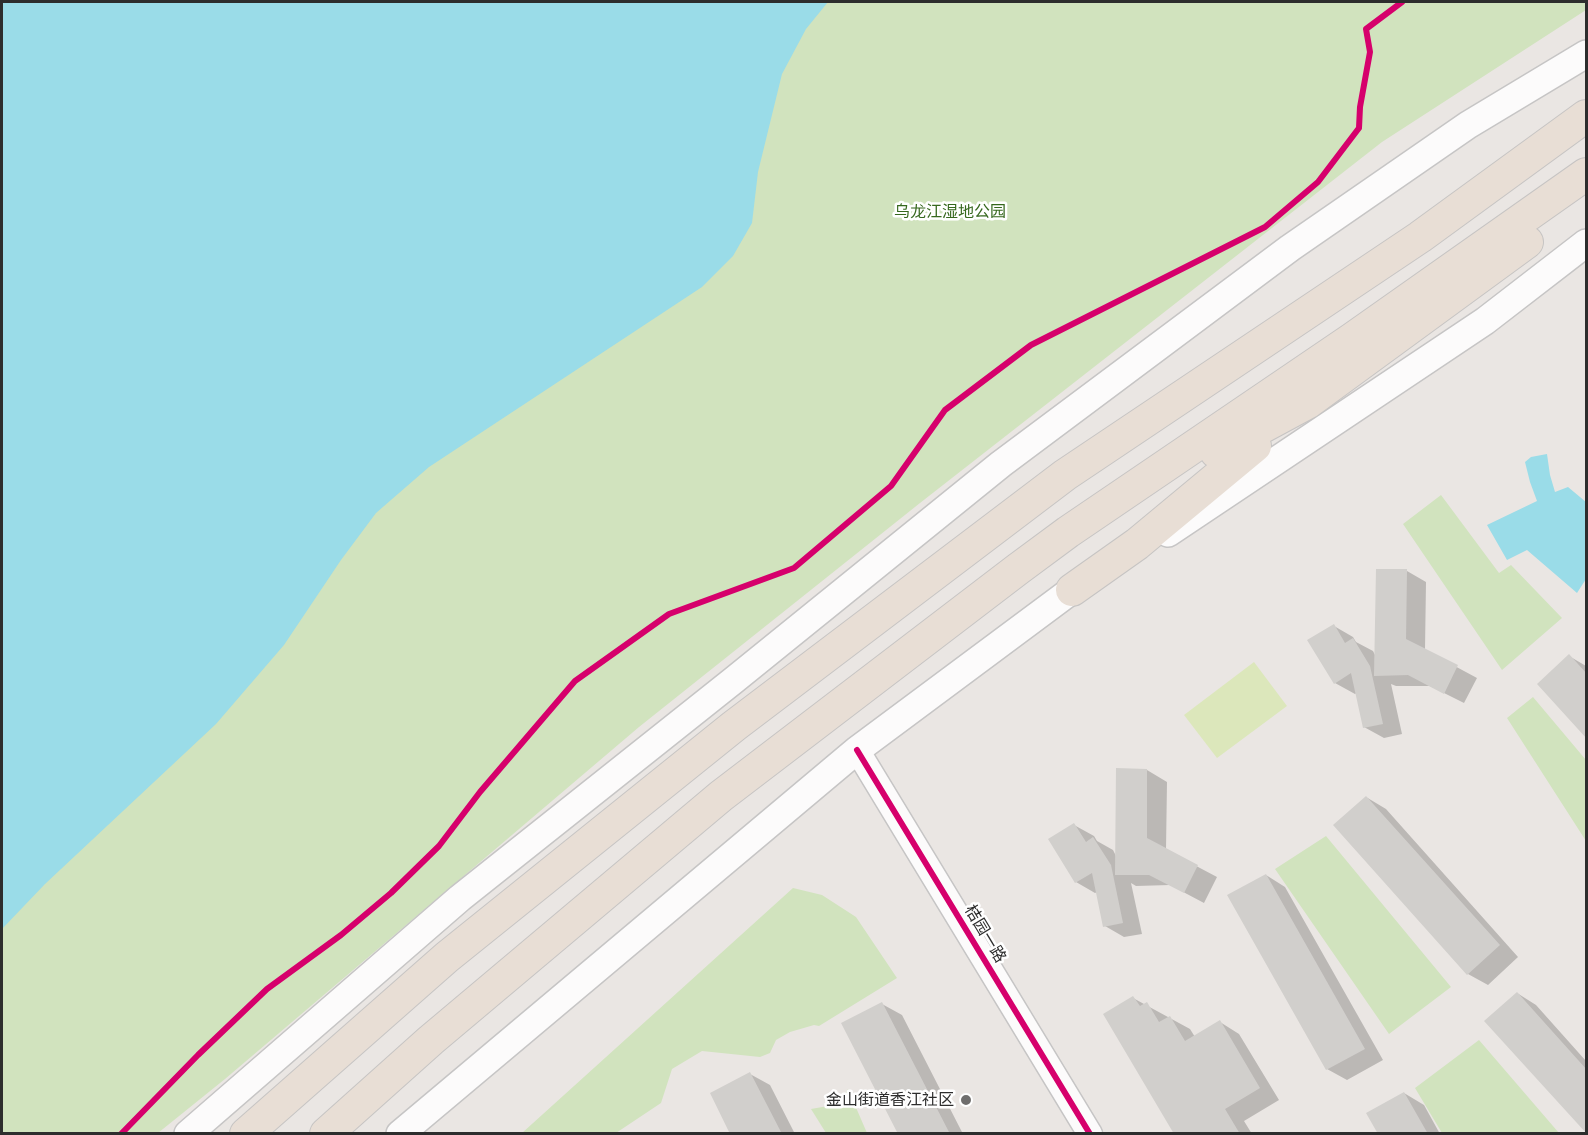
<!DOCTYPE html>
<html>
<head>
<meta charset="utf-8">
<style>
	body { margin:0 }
	#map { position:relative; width:1588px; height:1135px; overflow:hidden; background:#eae6e3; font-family:"Open Sans",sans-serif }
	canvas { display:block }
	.frame { position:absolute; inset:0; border:3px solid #2d2d2d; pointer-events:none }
</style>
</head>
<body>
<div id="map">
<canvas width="1588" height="1135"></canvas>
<div class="frame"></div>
</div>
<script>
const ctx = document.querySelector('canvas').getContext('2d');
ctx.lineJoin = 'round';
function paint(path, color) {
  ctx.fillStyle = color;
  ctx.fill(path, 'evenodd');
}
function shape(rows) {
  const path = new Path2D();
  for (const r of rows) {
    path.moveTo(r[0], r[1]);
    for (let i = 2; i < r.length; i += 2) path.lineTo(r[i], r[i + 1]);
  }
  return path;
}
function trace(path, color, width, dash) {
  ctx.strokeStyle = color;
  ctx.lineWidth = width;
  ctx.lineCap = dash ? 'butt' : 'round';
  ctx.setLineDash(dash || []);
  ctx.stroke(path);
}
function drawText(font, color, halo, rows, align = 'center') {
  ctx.font = font + ' "Open Sans","Noto Sans SC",sans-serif';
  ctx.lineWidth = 5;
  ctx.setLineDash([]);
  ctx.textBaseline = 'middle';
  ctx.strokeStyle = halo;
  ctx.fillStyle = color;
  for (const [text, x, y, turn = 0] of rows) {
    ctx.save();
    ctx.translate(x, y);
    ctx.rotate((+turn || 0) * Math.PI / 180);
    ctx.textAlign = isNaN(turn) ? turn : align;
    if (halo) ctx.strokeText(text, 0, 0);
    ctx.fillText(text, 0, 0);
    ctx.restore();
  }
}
const green = shape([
	[809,2,1586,2,1586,10,1382,142,920,503,639,727,225,1079,158,1133,2,1133,2,899],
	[1441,495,1499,573,1511,565,1562,618,1502,670,1403,524],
	[1533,697,1586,760,1586,841,1507,718],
	[1326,836,1451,987,1389,1034,1275,869],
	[793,888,822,895,856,917,897,978,819,1026,814,1025,790,1032,776,1040,770,1053,760,1057,702,1051,672,1069,661,1103,616,1133,522,1133],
	[1479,1040,1559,1133,1442,1133,1415,1088],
	[848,1089,867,1133,826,1133,811,1109,828,1106,844,1096]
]);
const pitch = shape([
	[1254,662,1287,706,1217,758,1184,715]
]);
const water = shape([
	[2,2,828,2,806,29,782,74,758,172,752,223,733,256,702,287,429,467,376,513,341,560,284,645,216,724,45,884,2,929],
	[1547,454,1550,475,1555,492,1568,487,1586,502,1586,579,1577,593,1527,550,1507,560,1487,525,1537,501,1530,482,1525,462,1531,457]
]);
const shadow = shape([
	[1407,571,1426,582,1425,650,1477,678,1464,703,1430,686,1396,686,1391,684,1402,734,1384,738,1364,727,1357,693,1355,694,1335,683,1334,626,1353,637,1356,642,1373,651,1376,657],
	[1569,656,1586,666,1586,737],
	[1118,770,1147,770,1167,782,1166,850,1217,877,1204,903,1170,885,1136,886,1131,883,1142,934,1124,937,1105,926,1097,892,1095,893,1076,882,1074,825,1094,836,1097,841,1113,850,1116,856],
	[1366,797,1386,809,1518,957,1488,985,1468,974],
	[1266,875,1285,887,1383,1060,1347,1080,1327,1069],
	[1517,993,1536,1005,1586,1061,1586,1133],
	[1133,998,1190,1029,1195,1037,1220,1022,1239,1034,1279,1100,1244,1121,1252,1134,1175,1134],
	[882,1004,902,1015,963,1134,900,1134],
	[750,1074,770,1085,795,1134,732,1134],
	[1404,1093,1424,1105,1440,1134,1379,1134]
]);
const building = shape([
	[1376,569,1407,569,1406,639,1458,665,1444,694,1408,675,1374,676],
	[1334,624,1345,643,1353,638,1370,666,1383,724,1363,728,1351,673,1334,684,1307,640],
	[1569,654,1587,674,1587,739,1537,684],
	[1116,768,1147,769,1147,838,1198,865,1184,893,1149,875,1115,875],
	[1366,796,1500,945,1467,975,1333,825],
	[1074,823,1086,842,1093,837,1111,865,1123,923,1103,927,1092,873,1075,883,1048,839],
	[1266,874,1365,1049,1326,1070,1227,895],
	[1517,992,1587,1070,1587,1134,1484,1021],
	[1133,996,1140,1006,1147,1002,1159,1022,1170,1016,1185,1041,1220,1020,1260,1088,1225,1109,1240,1134,1174,1134,1103,1014],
	[882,1002,950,1134,898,1134,841,1023],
	[750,1072,782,1134,730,1134,710,1093],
	[1404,1092,1428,1134,1378,1134,1366,1113]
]);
const tertiary = shape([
	[857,750,1090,1134]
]);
const secondary = shape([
	[1168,533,1485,321,1586,243],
	[188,1134,460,898,734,680,1001,464,1290,248,1468,125,1586,54],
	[400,1134,857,750,1072,590,1089,580]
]);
const trunk = shape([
	[1216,452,1307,403,1527,242],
	[1072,590,1137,544,1255,446],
	[246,1134,447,957,734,726,1065,475,1420,237,1586,116],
	[326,1134,431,1040,721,796,1018,569,1068,532,1352,339,1586,174]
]);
const cycleway = shape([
	[857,750,1090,1134],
	[121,1134,198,1055,267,989,341,935,391,893,439,846,480,792,575,681,669,614,794,568,891,486,945,410,1031,345,1265,227,1318,182,1359,128,1360,107,1370,52,1366,29,1402,2]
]);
const markers = [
	[966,1100,6,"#6f6e6d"]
];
const parkNames = [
	["乌龙江湿地公园",950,212]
];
const streetNames = [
	["桔园一路",985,934,59]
];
const poiNames = [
	["金山街道香江社区",954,1100]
];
paint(green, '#d1e3be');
paint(pitch, '#dce7bb');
paint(water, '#9adce8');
paint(shadow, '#0003');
paint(building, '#d1cfcc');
trace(tertiary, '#c6c5c5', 27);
trace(secondary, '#c6c5c5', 30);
trace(trunk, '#c6c4c3', 34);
trace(tertiary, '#fcfbfb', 24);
trace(secondary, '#fcfbfb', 27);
trace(trunk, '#e8ded5', 32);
trace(cycleway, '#d6006c', 6);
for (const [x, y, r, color] of markers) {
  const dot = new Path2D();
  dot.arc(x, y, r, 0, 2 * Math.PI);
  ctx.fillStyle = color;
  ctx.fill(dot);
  trace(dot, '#fff', 2);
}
drawText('16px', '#36681e', '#fff', parkNames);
drawText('16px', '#2d2d2d', '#fff', streetNames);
drawText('16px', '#2d2d2d', '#fff', poiNames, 'right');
</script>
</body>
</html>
